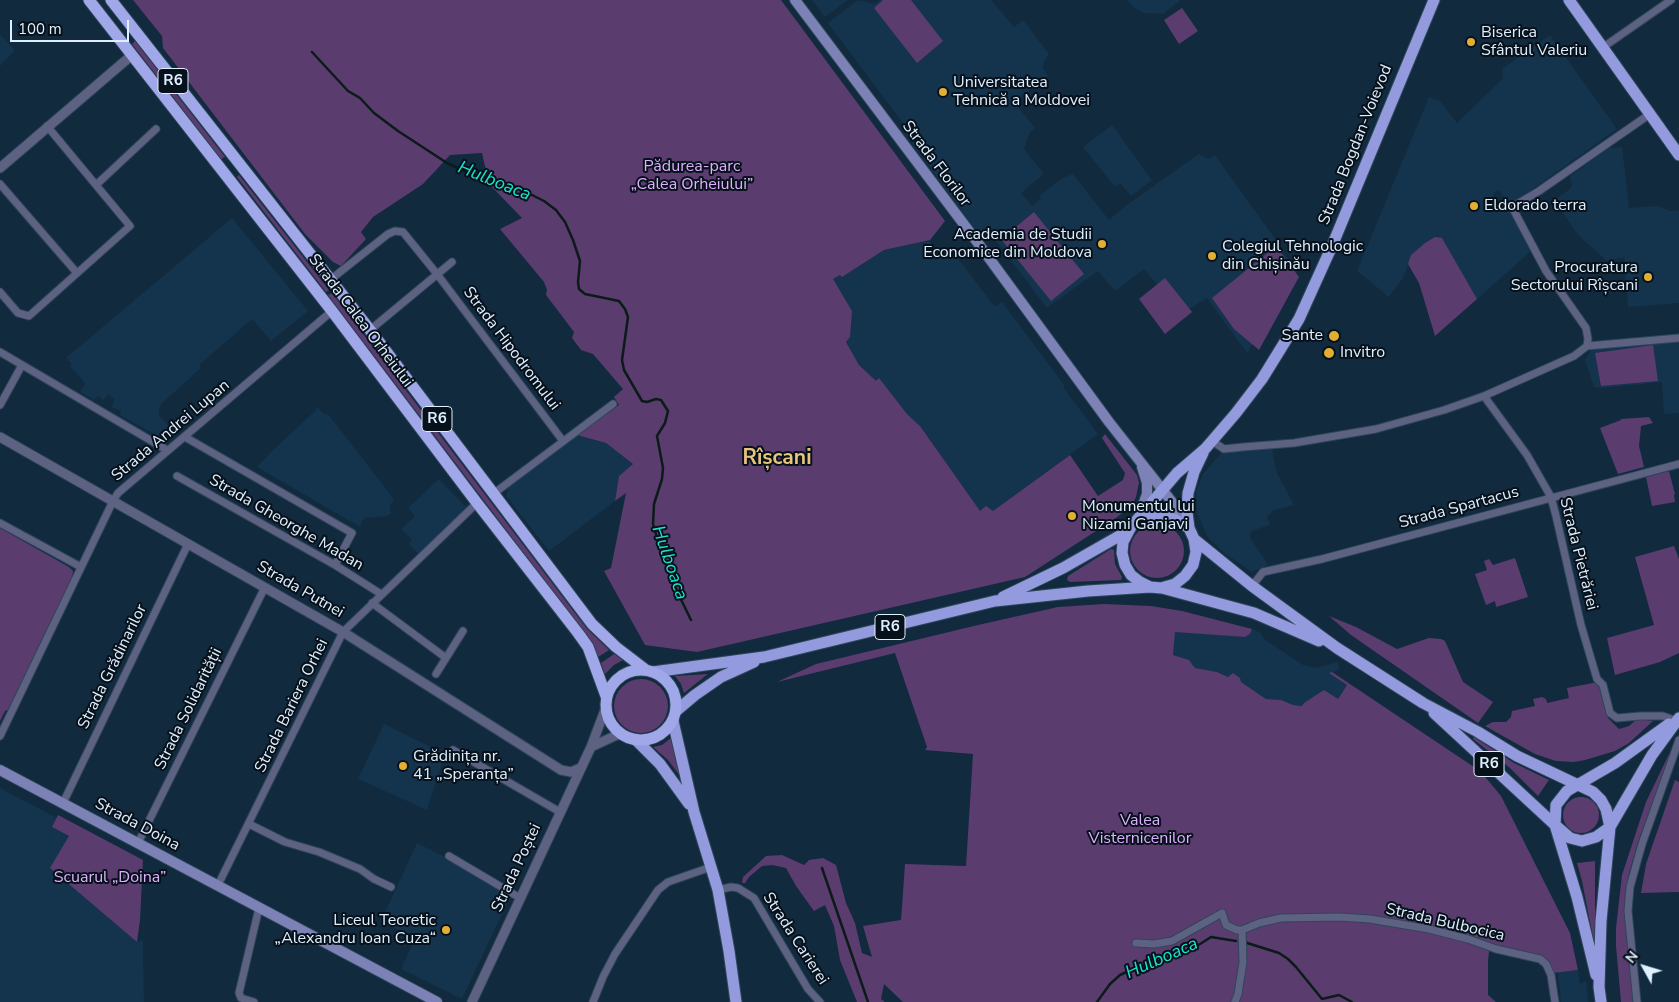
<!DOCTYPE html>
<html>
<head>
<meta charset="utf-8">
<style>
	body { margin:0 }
	#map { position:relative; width:1679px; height:1002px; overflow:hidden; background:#112a3e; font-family:"Nunito Sans",sans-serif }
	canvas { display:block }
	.north { position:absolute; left:1619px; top:942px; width:50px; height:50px; -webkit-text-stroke:4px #07111b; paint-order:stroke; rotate:309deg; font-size:14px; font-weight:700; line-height:20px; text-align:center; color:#e0effd }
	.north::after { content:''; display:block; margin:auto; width:18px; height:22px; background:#e0effd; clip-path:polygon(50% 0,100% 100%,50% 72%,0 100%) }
	.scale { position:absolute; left:10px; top:20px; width:119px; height:22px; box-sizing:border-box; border:2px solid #e0effd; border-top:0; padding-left:6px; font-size:15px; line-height:18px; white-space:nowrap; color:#e0effd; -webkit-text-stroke:4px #07111b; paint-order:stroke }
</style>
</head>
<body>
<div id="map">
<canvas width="1679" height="1002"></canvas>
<div class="north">N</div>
<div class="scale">100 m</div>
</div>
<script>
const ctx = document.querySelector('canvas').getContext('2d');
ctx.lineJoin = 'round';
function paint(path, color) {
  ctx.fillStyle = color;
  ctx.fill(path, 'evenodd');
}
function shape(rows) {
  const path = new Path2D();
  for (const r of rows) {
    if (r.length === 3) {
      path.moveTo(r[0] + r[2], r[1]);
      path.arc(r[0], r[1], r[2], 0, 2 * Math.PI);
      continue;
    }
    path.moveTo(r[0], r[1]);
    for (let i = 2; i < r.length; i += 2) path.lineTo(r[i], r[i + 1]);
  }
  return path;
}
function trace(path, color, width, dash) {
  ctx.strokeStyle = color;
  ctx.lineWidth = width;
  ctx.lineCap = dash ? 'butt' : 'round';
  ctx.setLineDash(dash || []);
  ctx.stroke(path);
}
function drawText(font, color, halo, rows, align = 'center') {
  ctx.font = font + ' "Nunito Sans",sans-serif';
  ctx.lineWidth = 4;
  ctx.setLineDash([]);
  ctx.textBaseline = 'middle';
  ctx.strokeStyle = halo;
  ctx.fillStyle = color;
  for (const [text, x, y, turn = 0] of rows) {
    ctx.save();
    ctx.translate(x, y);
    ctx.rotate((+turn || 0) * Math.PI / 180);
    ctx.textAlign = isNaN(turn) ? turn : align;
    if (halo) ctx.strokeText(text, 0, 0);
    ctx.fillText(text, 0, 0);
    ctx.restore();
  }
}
const built = shape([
	[812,0,848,0,825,17],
	[858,0,875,4,880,0,991,0,1014,27,1023,20,1049,54,1044,62,1043,68,1048,76,1014,102,1035,128,1030,132,1024,149,1044,174,1021,193,1032,206,1041,199,1039,196,1061,179,1073,174,1109,220,1128,204,1199,154,1209,159,1215,155,1279,244,1278,246,1294,266,1273,310,1247,353,1207,298,1163,325,1158,286,1144,269,1115,291,1098,271,1047,308,991,234,979,234,903,131,905,126,828,23],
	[1127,0,1181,0,1163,14,1144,13,1133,7],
	[0,35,15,50,0,66],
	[1550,35,1617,129,1509,206,1499,190,1493,194,1505,212,1510,209,1531,251,1477,299,1441,238,1412,255,1403,278,1389,297,1357,271,1429,97,1440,101,1457,123,1503,78,1502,69],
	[1112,125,1152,180,1131,196,1120,183,1115,187,1083,147],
	[1622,147,1629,208,1658,206,1670,211,1679,210,1679,303,1628,307,1624,257,1607,261,1578,235,1554,200,1570,189,1572,185,1570,176,1609,148],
	[232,218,308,311,271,341,252,319,199,365,201,368,160,405,159,415,171,429,170,434,165,440,120,415,121,411,111,407,115,400,109,394,103,400,98,396,94,400,80,392,85,383,70,366,72,364,66,358],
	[930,240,934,257,937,256,936,253,953,252,995,307,1002,302,1065,386,1063,387,1098,434,993,511,980,511,977,508,920,426,907,414,879,379,876,382,859,365,846,342,832,279,840,274,842,277,884,250],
	[1679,340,1679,413,1664,414,1662,382,1602,388,1594,387,1585,360,1591,350,1596,348],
	[317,407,326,415,328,414,394,499,390,505,391,513,387,516,364,518,360,527,257,467,272,451,315,411],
	[577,435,606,443,633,464,619,476,615,501,549,551,506,496,509,486],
	[1272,448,1276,471,1294,505,1274,510,1267,517,1270,525,1251,531,1250,535,1251,539,1268,565,1252,572,1224,553,1207,536,1197,513,1196,491,1203,474,1224,450],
	[439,479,467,508,418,554,409,544,412,540,401,529,415,516,408,508],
	[1252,629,1260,632,1264,639,1303,665,1316,668,1338,662,1339,670,1330,673,1347,685,1338,699,1303,706,1292,705,1274,699,1266,699,1241,682,1217,672,1195,668,1189,660,1173,655,1174,631,1245,637,1251,632],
	[384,724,445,754,427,810,358,779],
	[0,788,57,818,52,827,69,836,137,942,143,940,144,1002,0,1002],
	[417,843,513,891,462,999,401,969,415,938,381,921],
	[1578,970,1580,984,1586,981,1588,1002,1561,1002,1558,972]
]);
const green = shape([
	[133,0,781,0,945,221,930,240,884,250,842,277,840,275,833,279,852,311,850,337,846,342,859,365,876,381,879,378,907,414,920,426,980,511,986,506,993,511,1070,455,1098,496,1123,480,1125,473,1102,438,1105,434,1137,475,1139,483,1136,497,1132,505,1116,518,1025,577,697,652,645,645,604,571,611,568,626,493,615,501,619,476,633,464,606,443,577,435,619,405,614,397,623,389,593,354,581,350,572,338,574,332,546,295,547,290,544,282,500,229,522,218,489,184,482,153,450,155,423,184,373,217,361,232,366,239,341,266,333,262,305,234,163,48,162,36],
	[883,0,911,0,943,41,917,63,874,8],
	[1182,8,1198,31,1179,44,1164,20],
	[135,41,225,157,221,159,132,44],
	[239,175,329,290,326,292,237,177],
	[1034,212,1084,274,1051,301,1001,239],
	[1435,237,1442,238,1477,299,1435,336,1419,283,1408,264,1411,255,1425,243],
	[1276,246,1299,277,1259,350,1234,329,1212,298],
	[1165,278,1192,312,1165,334,1139,299],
	[332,293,587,629,609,650,598,657,592,643,328,295],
	[1653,345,1658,381,1601,386,1595,353],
	[1649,417,1653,423,1641,426,1639,446,1644,467,1618,474,1600,428,1621,420,1621,419],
	[1669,471,1675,494,1674,495,1675,502,1652,506,1646,477],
	[1157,551,27],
	[0,528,69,567,73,571,72,578,10,709,5,711,0,721],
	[1674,546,1679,559,1679,653,1660,662,1615,675,1607,638,1654,625,1635,557],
	[1111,549,1114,550,1115,564,1122,577,1121,580,1070,582,1067,580,1068,576],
	[1515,558,1528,597,1496,607,1495,601,1486,605,1475,574,1487,570,1484,561,1489,559,1493,565],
	[1104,604,1151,606,1182,611,1252,629,1250,634,1245,637,1175,632,1173,655,1189,660,1195,668,1217,672,1228,677,1233,673,1240,678,1241,682,1266,699,1281,700,1293,705,1302,706,1304,703,1324,690,1338,699,1347,685,1329,673,1332,672,1474,767,1487,779,1501,796,1570,933,1578,970,1553,973,1548,960,1541,956,1490,945,1488,960,1488,995,1496,1002,903,1002,884,984,881,999,885,1002,857,1002,840,960,834,926,825,905,814,911,796,886,786,868,772,865,762,866,749,877,745,883,742,883,743,877,766,856,782,855,804,865,809,860,823,858,836,865,846,903,855,923,862,953,872,957,863,926,901,920,905,864,966,866,973,754,925,750,927,747,895,653,777,682,816,664,978,625,1058,607],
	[1329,616,1356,627,1397,649,1429,638,1441,639,1445,641,1463,682,1493,702,1478,723,1351,635],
	[614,654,623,660,614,665,605,674,601,663],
	[708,674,684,693,681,684,675,676],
	[641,706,27],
	[1598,682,1608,718,1619,729,1629,726,1637,719,1653,721,1629,743,1615,751,1585,760,1574,762,1556,761,1535,754,1485,726,1493,722,1506,722,1511,717,1512,711,1535,706,1533,699,1542,697,1546,699,1547,703,1569,698,1567,688],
	[1474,737,1514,763,1549,780,1538,796,1510,768,1473,739],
	[671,738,680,776,668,760,653,747,662,745],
	[1669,754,1669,759,1639,839,1629,873,1625,918,1633,1002,1621,1002,1616,946,1616,928,1622,875,1646,802],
	[1675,780,1679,782,1679,892,1641,893,1646,864],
	[1581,815,18],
	[58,815,143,860,140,920,137,942,50,868,69,836,52,827],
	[1595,861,1595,942,1594,943,1582,881,1577,863]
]);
const stream = shape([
	[312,52,348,91,360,98,374,113,398,131,447,163,482,179,512,185,544,201,556,210,565,222,573,240,580,261,578,282,579,289,585,294,619,301,625,309,628,317,622,360,624,370,642,401,647,402,656,399,661,400,668,411,665,423,657,436,663,468,662,479,654,504,653,524,659,545,673,583,691,620],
	[822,868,868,1002],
	[1244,942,1279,953,1288,959,1296,967,1322,999,1339,995,1352,1002],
	[1097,1002,1110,984,1120,975,1133,969,1186,953,1211,937,1236,941]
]);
const minor = shape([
	[1602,48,1671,0],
	[0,184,77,273],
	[96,185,156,129],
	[330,280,388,234,395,231,403,232,437,274,563,441],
	[0,292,18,313,29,316,130,226,47,126],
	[370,330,452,262],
	[1587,346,1588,339,1586,328,1546,271,1512,207,1539,191,1650,114],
	[0,352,167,450],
	[1484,396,1527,455,1551,497,1556,516,1581,625,1597,679,1603,685,1610,713,1617,718,1640,716,1663,716,1674,720],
	[0,405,22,365],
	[185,437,352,533,335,565],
	[1212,441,1224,449,1243,447,1294,443,1376,429,1444,410,1484,396,1574,356,1587,346,1679,338],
	[177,476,335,565,381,594],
	[493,494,613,404],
	[0,523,81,567],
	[1252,586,1263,572,1322,559,1679,464],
	[372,603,446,658],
	[436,674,463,631],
	[0,736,113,501,118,493,332,311],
	[453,750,560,812],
	[63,803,188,544],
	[249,824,285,842,319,852,360,869,374,879,391,887],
	[138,843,265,587],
	[449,856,520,898],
	[218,885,343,632,477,503],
	[718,890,731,887,738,888,754,898,808,989,820,1002],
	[1136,943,1154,944,1172,941,1222,913,1226,925,1237,930,1242,930,1259,923,1281,918,1339,917,1370,919,1429,929,1468,939,1496,949,1540,959,1546,964,1551,975,1555,1002],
	[254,1002,241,998,239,993,259,908],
	[593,1002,603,977,615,954,658,890,668,882,711,867],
	[1235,1002,1238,994,1243,962,1242,930],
	[1637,1002,1628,911,1630,887,1642,844,1679,740]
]);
const tertiary = shape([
	[0,168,132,55],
	[0,437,343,632,561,770,571,772,580,768],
	[591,747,619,734],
	[472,1002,591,747,605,710]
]);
const secondary = shape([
	[795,0,978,243,1109,422,1176,507,1189,528],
	[1140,513,1147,494,1147,483,1142,467],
	[0,770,437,1002]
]);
const primary = shape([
	[1569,0,1679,155],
	[1157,514,1174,519,1189,528,1194,539,1196,552,1193,565,1185,576,1175,584,1161,588,1150,587,1140,582,1131,575,1125,565,1122,553,1123,542,1132,525,1147,516,1157,514],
	[1136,521,1177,473,1205,449,1236,413,1262,379,1299,319,1332,246,1434,0],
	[1189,528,1187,512,1188,493,1194,472,1203,453],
	[1194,539,1252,586,1337,648,1423,703,1478,732,1517,756,1593,792,1601,800,1606,809,1610,827,1601,921,1599,987,1601,1002],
	[1162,588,1254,613,1319,641],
	[1003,597,1063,568,1128,531],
	[653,672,764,657,995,601,1088,591,1150,587],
	[676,711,695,695,721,677,754,662],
	[1434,713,1555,825,1570,838,1582,841,1596,837,1610,827,1652,755,1679,718],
	[673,721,694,812,718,890,729,951,736,1002],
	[637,741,660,764,689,804],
	[1596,975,1577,897,1555,825,1556,805,1567,791,1615,763,1669,724]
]);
const trunk = shape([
	[89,0,332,311,477,503,578,633,588,647,606,696],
	[111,0,370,330,592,624,616,647,646,670],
	[641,705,35]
]);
const markers = [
	[1471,42,5,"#e2af34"],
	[943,92,5,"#e2af34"],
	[1474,206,5,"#e2af34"],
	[1102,244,5,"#e2af34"],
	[1212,256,5,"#e2af34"],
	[1648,277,5,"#e2af34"],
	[1334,336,6,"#e2af34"],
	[1329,353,6,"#e2af34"],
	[1072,516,5,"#e2af34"],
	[403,766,5,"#e2af34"],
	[446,930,5,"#e2af34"]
];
const shields = [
	[173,81,30],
	[437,419,30],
	[890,627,30],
	[1489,764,30]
];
const shieldNames = [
	["R6",173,81],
	["R6",437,419],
	["R6",890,627],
	["R6",1489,764]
];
const poiNames = [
	["Biserica",1481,33],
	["Sfântul Valeriu",1481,51],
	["Universitatea",953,83],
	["Tehnică a Moldovei",953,101],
	["Eldorado terra",1484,206],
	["Academia de Studii",1092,235,"right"],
	["Economice din Moldova",1092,253,"right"],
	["Colegiul Tehnologic",1222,247],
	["din Chișinău",1222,265],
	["Procuratura",1638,268,"right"],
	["Sectorului Rîșcani",1638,286,"right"],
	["Sante",1323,336,"right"],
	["Invitro",1340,353],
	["Monumentul lui",1082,507],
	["Nizami Ganjavi",1082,525],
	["Grădinița nr.",413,757],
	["41 „Speranța”",413,775],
	["Liceul Teoretic",436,921,"right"],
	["„Alexandru Ioan Cuza“",436,939,"right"]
];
const streetNames = [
	["Strada Bogdan-Voievod",1356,145,-68],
	["Strada Florilor",936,164,53],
	["Strada Calea Orheiului",360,321,53],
	["Strada Hipodromului",511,349,53],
	["Strada Andrei Lupan",171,431,-40],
	["Strada Spartacus",1459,508,-15],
	["Strada Gheorghe Madan",286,523,30],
	["Strada Pietrăriei",1578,554,76],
	["Strada Putnei",300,590,30],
	["Strada Grădinarilor",113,667,-64],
	["Strada Bariera Orhei",292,706,-64],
	["Strada Solidarității",189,709,-64],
	["Strada Doina",137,825,28],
	["Strada Poștei",517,868,-65],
	["Strada Bulbocica",1445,923,13],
	["Strada Carierei",795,939,57]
];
const parkNames = [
	["Pădurea-parc",692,167],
	["„Calea Orheiului”",692,185],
	["Valea",1140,821],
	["Visternicenilor",1140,839],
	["Scuarul „Doina”",110,878]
];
const waterNames = [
	["Hulboaca",494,182,22],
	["Hulboaca",669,563,71],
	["Hulboaca",1162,959,-24]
];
const districtNames = [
	["Rîșcani",777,459]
];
paint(built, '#14334d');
paint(green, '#5b3c6f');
trace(stream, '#0a1b18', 2.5);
trace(minor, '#2e4659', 9);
trace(tertiary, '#2e4659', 11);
trace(secondary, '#2e4659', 12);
trace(primary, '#2e4659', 13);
trace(trunk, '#2e4659', 13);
trace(minor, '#5e6282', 7);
trace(tertiary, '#5e6282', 9);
trace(secondary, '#7c82b6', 10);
trace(primary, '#939bde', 11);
trace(trunk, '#a0a8e9', 11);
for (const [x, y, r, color] of markers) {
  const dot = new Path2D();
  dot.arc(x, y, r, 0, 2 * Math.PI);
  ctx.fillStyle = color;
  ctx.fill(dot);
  trace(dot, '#07111b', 2);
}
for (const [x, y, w] of shields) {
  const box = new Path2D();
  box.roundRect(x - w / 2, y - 12.5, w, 25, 4);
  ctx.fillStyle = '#07111b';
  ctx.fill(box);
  trace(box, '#e0effd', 1);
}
drawText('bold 15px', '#e0effd', null, shieldNames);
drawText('16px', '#e0effd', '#07111b', poiNames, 'left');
drawText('16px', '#e0effd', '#07111b', streetNames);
drawText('16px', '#deb0fe', '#07111b', parkNames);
drawText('italic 18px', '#1be4cd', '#07111b', waterNames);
drawText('bold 21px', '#e8c57c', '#07111b', districtNames);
</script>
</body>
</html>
